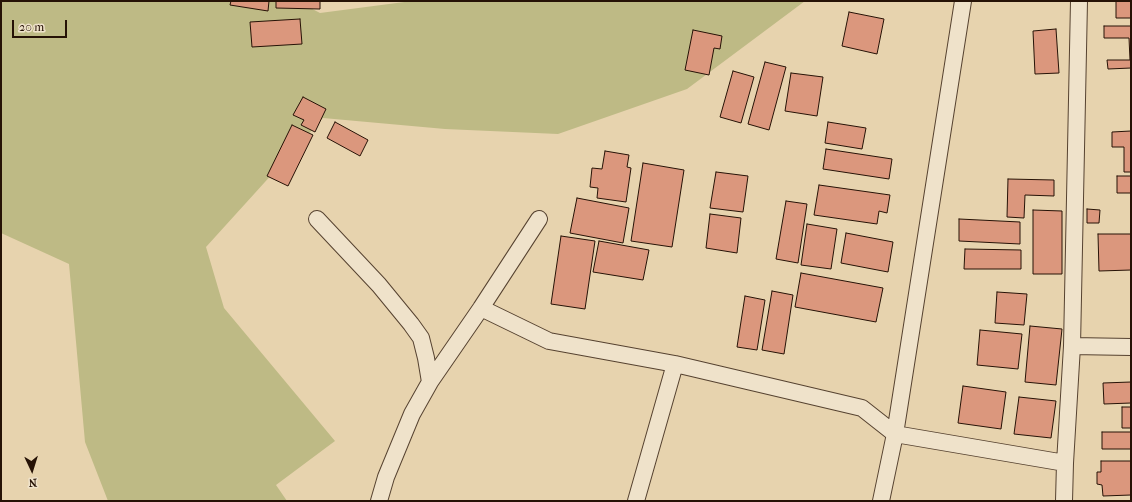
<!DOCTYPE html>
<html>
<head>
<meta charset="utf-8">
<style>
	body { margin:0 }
	#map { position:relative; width:1132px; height:502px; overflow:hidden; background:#e7d3ae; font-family:"IM FELL French Canon",serif }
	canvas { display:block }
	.frame { position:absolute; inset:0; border:2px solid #261206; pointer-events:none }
	.north { position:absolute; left:12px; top:450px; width:40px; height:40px; -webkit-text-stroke:3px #efe2ca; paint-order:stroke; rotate:176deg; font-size:11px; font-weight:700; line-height:16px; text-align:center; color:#261206 }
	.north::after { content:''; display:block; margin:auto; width:14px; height:18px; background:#261206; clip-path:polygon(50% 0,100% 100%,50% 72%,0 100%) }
	.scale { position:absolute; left:12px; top:20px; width:55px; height:18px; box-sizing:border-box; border:2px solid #261206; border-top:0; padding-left:5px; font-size:12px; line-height:14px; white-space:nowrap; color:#261206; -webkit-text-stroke:3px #efe2ca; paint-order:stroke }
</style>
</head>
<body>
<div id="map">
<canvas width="1132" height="502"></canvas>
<div class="frame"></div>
<div class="north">N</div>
<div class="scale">20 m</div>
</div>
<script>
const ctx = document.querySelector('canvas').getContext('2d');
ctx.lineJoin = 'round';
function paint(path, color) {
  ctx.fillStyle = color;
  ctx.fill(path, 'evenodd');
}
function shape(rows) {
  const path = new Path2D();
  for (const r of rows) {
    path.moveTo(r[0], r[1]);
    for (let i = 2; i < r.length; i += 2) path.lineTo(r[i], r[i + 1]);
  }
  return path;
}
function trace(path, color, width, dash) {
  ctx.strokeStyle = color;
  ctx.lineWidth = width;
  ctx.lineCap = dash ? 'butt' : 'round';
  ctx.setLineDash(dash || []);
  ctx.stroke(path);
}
const green = shape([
	[1,1,297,1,320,13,412,1,805,1,687,89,558,134,445,129,323,118,206,247,224,308,335,441,276,485,287,501,108,501,85,442,69,264,1,233]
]);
const building = shape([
	[231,1,269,1,268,11,230,5,231,1],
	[276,1,320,1,320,9,276,8,276,1],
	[1116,1,1131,1,1131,18,1116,18,1116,1],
	[849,12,884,19,877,54,842,46,849,12],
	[300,19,302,44,252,47,250,22,300,19],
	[1104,26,1131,26,1131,68,1108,69,1107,60,1130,60,1129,38,1104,38,1104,26],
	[1056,29,1059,73,1035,74,1033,31,1056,29],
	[693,30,722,36,720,49,714,48,709,75,685,70,693,30],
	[765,62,786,67,769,130,748,124,765,62],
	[733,71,754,77,741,123,720,117,733,71],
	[791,73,823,77,817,116,785,111,791,73],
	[303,97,326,109,315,132,301,125,304,120,293,115,303,97],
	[335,122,368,140,360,156,327,138,335,122],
	[828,122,866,128,862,149,825,143,828,122],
	[292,125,313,135,288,186,267,176,292,125],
	[1131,131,1131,172,1124,172,1124,147,1112,147,1112,132,1131,131],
	[826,149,892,159,889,179,823,169,826,149],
	[605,151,629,155,627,167,631,168,626,202,597,198,598,188,590,187,592,168,602,169,605,151],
	[643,163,684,170,672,247,631,241,643,163],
	[716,172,748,176,743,212,710,208,716,172],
	[1117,176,1131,176,1131,193,1117,193,1117,176],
	[1008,179,1054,180,1054,196,1025,195,1024,218,1007,217,1008,179],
	[819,185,890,195,887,213,879,211,877,224,814,215,819,185],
	[577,198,629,208,623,243,570,233,577,198],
	[786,201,807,204,798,263,776,259,786,201],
	[1087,209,1100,210,1099,223,1087,223,1087,209],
	[1033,210,1062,211,1062,274,1033,274,1033,210],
	[710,214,741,218,737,253,706,248,710,214],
	[959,219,1020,222,1020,244,959,241,959,219],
	[807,224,837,229,831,269,801,265,807,224],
	[846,233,893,242,888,272,841,263,846,233],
	[1098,234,1131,234,1131,270,1099,271,1098,234],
	[561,236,595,241,585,309,551,304,561,236],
	[599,241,649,250,643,280,593,272,599,241],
	[965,249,1021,250,1021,269,964,269,965,249],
	[801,273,883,288,876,322,795,307,801,273],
	[772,291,793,295,784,354,762,350,772,291],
	[997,292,1027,294,1024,325,995,323,997,292],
	[745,296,765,300,757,350,737,347,745,296],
	[1030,326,1062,329,1056,385,1025,382,1030,326],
	[980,330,1022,334,1018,369,977,365,980,330],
	[1131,382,1131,403,1104,404,1103,383,1131,382],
	[963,386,1006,392,1001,429,958,423,963,386],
	[1019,397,1056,401,1051,438,1014,434,1019,397],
	[1122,407,1131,407,1131,428,1122,428,1122,407],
	[1102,432,1131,432,1131,449,1102,449,1102,432],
	[1101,461,1131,461,1131,495,1103,496,1102,485,1097,484,1097,472,1101,472,1101,461]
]);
const street = shape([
	[317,219,379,285,411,324,421,338,426,358,430,382],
	[481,308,549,341,675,364,862,408,895,434,1065,463],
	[1072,346,1131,347],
	[379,501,386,477,412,414,430,382,481,308,539,219],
	[636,501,675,364],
	[881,501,895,434,963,1],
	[1064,501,1065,463,1072,346,1079,1]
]);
paint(green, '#beba85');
paint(building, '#db977d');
trace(building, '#261206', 1);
trace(street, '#564230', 18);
trace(street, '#efe2ca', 16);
</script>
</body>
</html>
